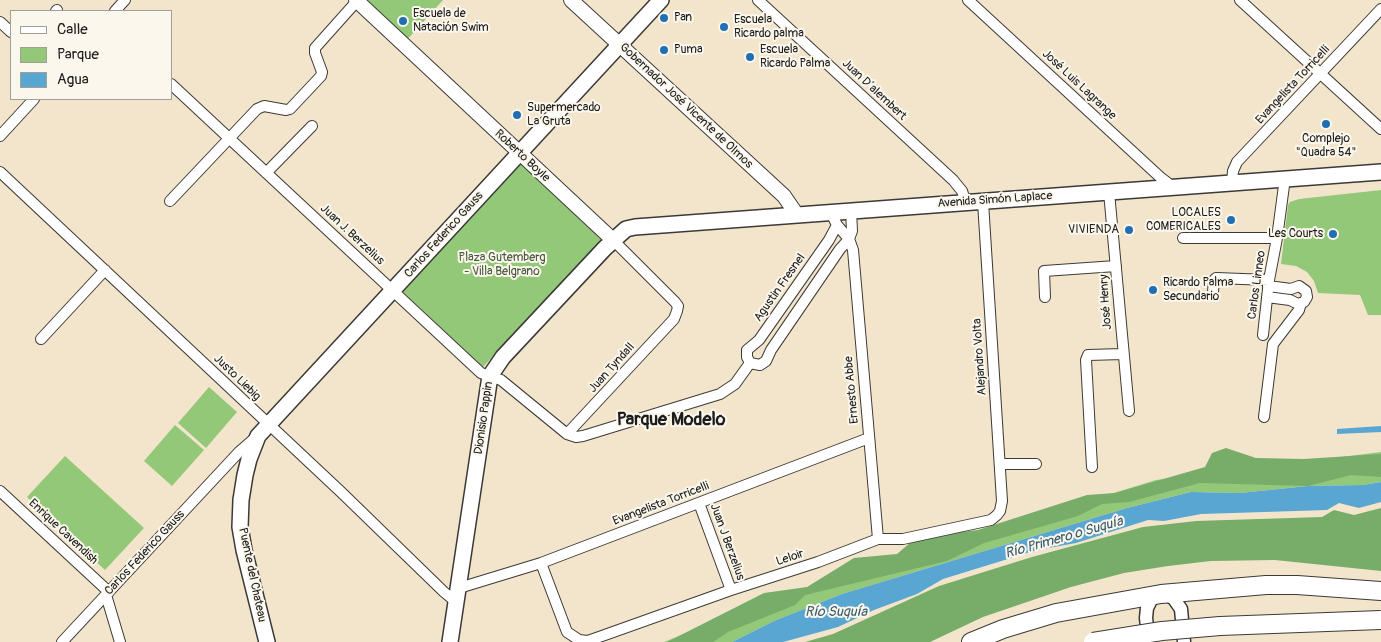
<!DOCTYPE html>
<html>
<head>
<meta charset="utf-8">
<style>
	body { margin:0 }
	#map { position:relative; width:1381px; height:642px; overflow:hidden; background:#f3e5cc; font-family:Pangolin,sans-serif }
	canvas { display:block }
	.legend { position:absolute; left:10px; top:10px; width:162px; height:90px; box-sizing:border-box; background:#fbf7ec; border:1px solid #a29f99; margin:0; padding:6px 9px; list-style:none; font-size:15px; color:#1c1c1c }
	.legend li { display:flex; align-items:center; gap:10px; height:25px }
	.legend b { width:25px; border:1px solid #a29f99 }
</style>
</head>
<body>
<div id="map">
<canvas width="1381" height="642"></canvas>
<ul class="legend">
<li><b style="height:6px;background:#fff"></b>Calle</li>
<li><b style="height:14px;background:#94c879"></b>Parque</li>
<li><b style="height:14px;background:#58a6d1"></b>Agua</li>
</ul>
</div>
<script>
const ctx = document.querySelector('canvas').getContext('2d');
ctx.lineJoin = 'round';
function paint(path, color) {
  ctx.fillStyle = color;
  ctx.fill(path, 'evenodd');
}
function shape(rows) {
  const path = new Path2D();
  for (const r of rows) {
    path.moveTo(r[0], r[1]);
    for (let i = 2; i < r.length; i += 2) path.lineTo(r[i], r[i + 1]);
  }
  return path;
}
function trace(path, color, width, dash) {
  ctx.strokeStyle = color;
  ctx.lineWidth = width;
  ctx.lineCap = dash ? 'butt' : 'round';
  ctx.setLineDash(dash || []);
  ctx.stroke(path);
}
function drawText(font, color, halo, rows, align = 'center') {
  ctx.font = font + ' Pangolin,sans-serif';
  ctx.lineWidth = 4;
  ctx.setLineDash([]);
  ctx.textBaseline = 'middle';
  ctx.strokeStyle = halo;
  ctx.fillStyle = color;
  for (const [text, x, y, turn = 0] of rows) {
    ctx.save();
    ctx.translate(x, y);
    ctx.rotate((+turn || 0) * Math.PI / 180);
    ctx.textAlign = isNaN(turn) ? turn : align;
    if (halo) ctx.strokeText(text, 0, 0);
    ctx.fillText(text, 0, 0);
    ctx.restore();
  }
}
const green = shape([
	[358,0,443,0,405,42],
	[521,164,602,240,483,367,402,291],
	[1381,190,1381,315,1368,315,1360,295,1318,293,1314,281,1307,272,1296,266,1281,264,1288,205,1290,202,1299,199],
	[209,387,237,412,206,448,178,423],
	[175,425,204,450,172,486,144,461],
	[1381,452,1381,482,1363,485,1308,486,1240,493,1191,492,1127,508,842,594,774,621,732,642,664,642,778,596,1156,480],
	[65,456,144,528,105,570,27,497]
]);
const forest = shape([
	[1226,448,1256,458,1304,459,1381,454,1381,477,1351,475,1308,486,1200,483,1129,502,1102,504,1078,516,984,543,947,561,805,595,795,605,728,632,713,642,667,642,764,593,807,587,854,558,897,554,917,537,978,530,1087,495,1115,493,1205,467,1212,453],
	[1381,508,1381,571,1275,560,1211,561,1168,566,1124,573,1071,587,983,617,930,642,805,642,833,634,939,586,1032,557,1143,527,1196,521,1322,517,1334,510,1354,515]
]);
const water = shape([
	[1381,426,1381,432,1337,434,1337,429],
	[1381,482,1381,502,1359,508,1339,503,1327,510,1201,514,1164,521,1148,520,1076,543,1037,550,943,579,917,594,874,610,838,627,783,642,732,642,774,621,842,594,1127,508,1191,492,1240,493,1308,486,1363,485]
]);
const minor = shape([
	[758,0,953,180,962,191,966,203],
	[968,0,1160,177,1173,187],
	[1240,0,1381,129],
	[56,11,57,10],
	[115,11,125,0],
	[0,22,11,32],
	[171,84,481,373,501,380,567,434,576,437,583,436,720,394,735,384,750,363],
	[0,136,34,99],
	[0,172,341,492,444,592,456,602],
	[266,173,312,126],
	[1232,183,1233,171,1237,162,1381,9],
	[1109,192,1129,411],
	[170,201,257,109,264,106,286,110,290,109,321,76,322,72,315,53,315,48,357,1],
	[834,219,837,225,849,239,853,250,878,539],
	[837,225,829,240,759,340,747,350,747,357,750,363,760,365,766,361,771,350,840,249,849,239,852,231,851,211],
	[1183,238,1277,238],
	[1213,292,1214,280,1216,278,1269,280],
	[1045,297,1044,271,1116,266],
	[1267,297,1290,300,1298,304,1304,302,1307,297,1306,291,1299,286,1291,289,1268,286],
	[1263,335,1269,280,1277,238,1285,178],
	[41,339,105,270],
	[1264,417,1273,344,1299,310,1301,303],
	[567,434,674,319,677,311,678,306,675,302,613,240],
	[1000,464,1036,464],
	[1092,467,1086,360,1088,355,1123,354],
	[0,491,109,592],
	[699,503,731,590],
	[541,563,567,632,579,640,588,641,731,590,818,562,878,539,903,539,991,520,997,515,1000,511,1002,501,983,202],
	[459,588,541,563,869,438],
	[106,595,120,642],
	[62,642,239,452,255,438]
]);
const tertiary = shape([
	[1149,642,1146,618,1147,608,1152,598,1161,594,1166,594,1174,599,1181,609,1184,642]
]);
const secondary = shape([
	[356,0,613,240],
	[571,0,784,196,797,215]
]);
const primary = shape([
	[267,642,244,550,240,527,241,500,245,475,249,459,258,436,661,0],
	[450,642,490,376,503,357,605,248,626,229,635,227,1381,172]
]);
const motorway = shape([
	[971,642,1003,629,1056,613,1161,594,1266,585,1297,585,1381,591]
]);
const motorwayBridge = shape([
	[1093,642,1162,631,1220,626,1381,620]
]);
const markers = [
	[664,18,5,"#1f6fb2"],
	[403,21,5,"#1f6fb2"],
	[724,27,5,"#1f6fb2"],
	[664,50,5,"#1f6fb2"],
	[750,57,5,"#1f6fb2"],
	[517,115,5,"#1f6fb2"],
	[1326,124,5,"#1f6fb2"],
	[1231,220,5,"#1f6fb2"],
	[1129,230,5,"#1f6fb2"],
	[1333,234,5,"#1f6fb2"],
	[1153,290,5,"#1f6fb2"]
];
const poiNames = [
	["Escuela de",413,14],
	["Natación Swim",413,28],
	["Pan",674,18],
	["Escuela",734,20],
	["Ricardo palma",734,34],
	["Puma",674,50],
	["Escuela",760,50],
	["Ricardo Palma",760,64],
	["Supermercado",527,108],
	["La Gruta",527,122],
	["Complejo",1326,139,"center"],
	["\"Quadra 54\"",1326,153,"center"],
	["LOCALES",1221,213,"right"],
	["COMERICALES",1221,227,"right"],
	["VIVIENDA",1119,230,"right"],
	["Les Courts",1323,234,"right"],
	["Ricardo Palma",1163,283],
	["Secundario",1163,297]
];
const streetNames = [
	["José Luis Lagrange",1079,85,43],
	["Evangelista Torricelli",1293,85,-47],
	["Juan D´alembert",874,90,43],
	["Gobernador José Vicente de Olmos",686,106,43],
	["Roberto Boyle",522,156,43],
	["Avenida Simón Laplace",995,200,-4],
	["Juan J. Berzelius",352,235,43],
	["Carlos Federico Gauss",444,235,-48],
	["Carlos Linneo",1257,285,-82],
	["Agustin Fresnel",780,288,-55],
	["José Henry",1106,302,-94],
	["Alejandro Volta",980,357,-94],
	["Juan Tyndall",612,368,-48],
	["Justo Liebig",237,378,44],
	["Ernesto Abbe",852,390,-95],
	["Dionisio Pappin",484,418,-82],
	["Evangelista Torricelli",661,504,-21],
	["Enrique Cavendish",63,532,43],
	["Juan J Berzelius",727,542,70],
	["Carlos Federico Gauss",145,553,-47],
	["Leloir",790,558,-18],
	["Puente del Chateau",252,575,78]
];
const parkNames = [
	["Plaza Gutemberg",502,258],
	["- Villa Belgrano",502,272]
];
const waterNames = [
	["Río Primero o Suquía",1064,538,-16],
	["Río Suquía",836,612]
];
const districtNames = [
	["Parque Modelo",671,420]
];
paint(green, '#94c879');
paint(forest, '#77ac69');
paint(water, '#58a6d1');
trace(minor, '#3c3a36', 12);
trace(tertiary, '#3c3a36', 15);
trace(secondary, '#3c3a36', 16);
trace(primary, '#3c3a36', 18);
trace(motorway, '#3c3a36', 20);
trace(minor, '#fff', 10);
trace(tertiary, '#fff', 12);
trace(secondary, '#fff', 14);
trace(primary, '#fff', 15);
trace(motorway, '#fff', 18);
trace(motorwayBridge, '#3c3a36', 20, []);
trace(motorwayBridge, '#fff', 18);
for (const [x, y, r, color] of markers) {
  const dot = new Path2D();
  dot.arc(x, y, r, 0, 2 * Math.PI);
  ctx.fillStyle = color;
  ctx.fill(dot);
  trace(dot, '#fbf7ec', 2);
}
drawText('12px', '#1c1c1c', '#fbf7ec', poiNames, 'left');
drawText('12px', '#1c1c1c', '#fbf7ec', streetNames);
drawText('12px', '#46583d', '#fbf7ec', parkNames);
drawText('italic 14px', '#375a6d', '#fbf7ec', waterNames);
drawText('bold 18px', '#1c1c1c', '#fbf7ec', districtNames);
</script>
</body>
</html>
